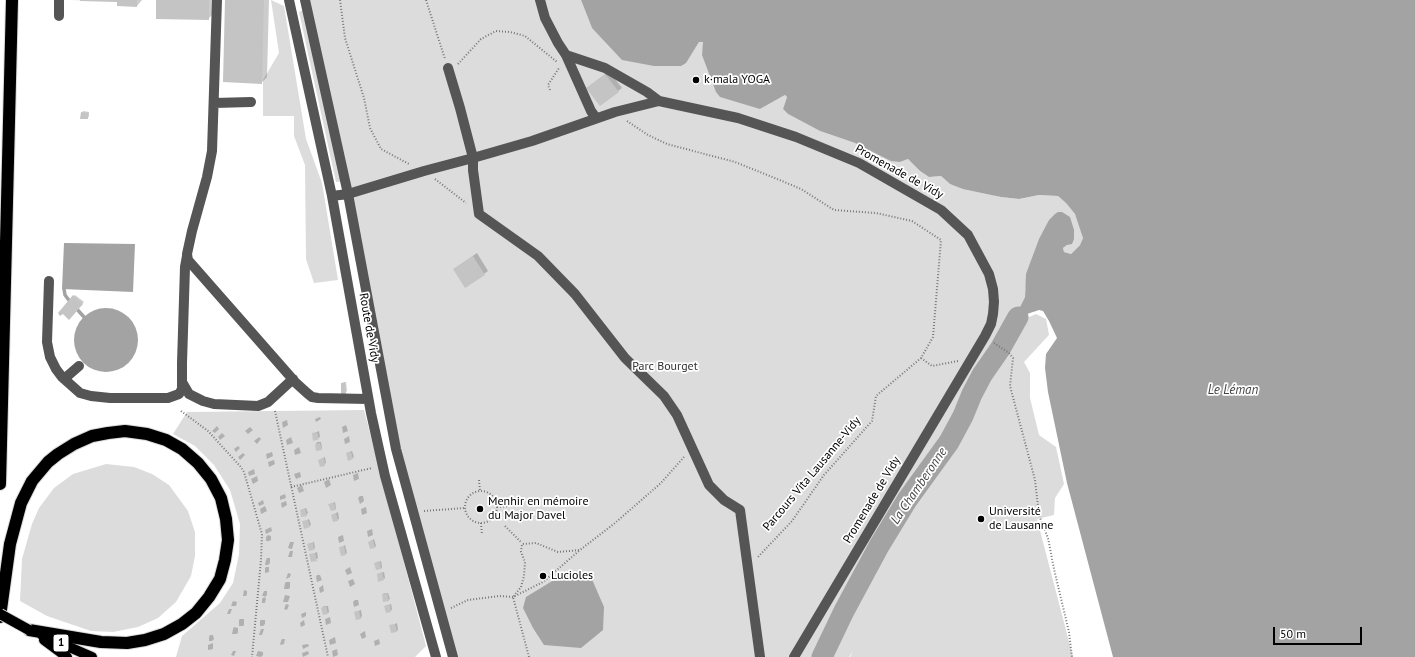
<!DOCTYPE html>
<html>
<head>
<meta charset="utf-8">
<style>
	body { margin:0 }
	#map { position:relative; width:1415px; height:657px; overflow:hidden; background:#fff; font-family:"PT Sans",sans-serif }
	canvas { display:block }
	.scale { position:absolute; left:1273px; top:627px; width:89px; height:18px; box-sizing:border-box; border:2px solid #000; border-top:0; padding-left:5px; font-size:12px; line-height:14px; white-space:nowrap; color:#000; -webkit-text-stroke:3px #fff; paint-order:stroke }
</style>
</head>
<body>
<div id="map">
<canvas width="1415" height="657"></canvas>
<div class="scale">50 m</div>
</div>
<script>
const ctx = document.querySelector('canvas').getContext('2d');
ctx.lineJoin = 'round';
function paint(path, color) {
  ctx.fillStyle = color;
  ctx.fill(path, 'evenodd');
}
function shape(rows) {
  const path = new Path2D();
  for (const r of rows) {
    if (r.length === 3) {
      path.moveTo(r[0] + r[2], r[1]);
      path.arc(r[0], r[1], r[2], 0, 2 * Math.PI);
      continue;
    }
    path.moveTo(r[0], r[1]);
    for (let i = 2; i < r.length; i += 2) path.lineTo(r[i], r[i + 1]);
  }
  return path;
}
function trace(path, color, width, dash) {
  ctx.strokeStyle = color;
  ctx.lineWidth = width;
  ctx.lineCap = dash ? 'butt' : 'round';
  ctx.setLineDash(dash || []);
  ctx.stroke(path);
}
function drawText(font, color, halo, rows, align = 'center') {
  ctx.font = font + ' "PT Sans",sans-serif';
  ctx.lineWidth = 3.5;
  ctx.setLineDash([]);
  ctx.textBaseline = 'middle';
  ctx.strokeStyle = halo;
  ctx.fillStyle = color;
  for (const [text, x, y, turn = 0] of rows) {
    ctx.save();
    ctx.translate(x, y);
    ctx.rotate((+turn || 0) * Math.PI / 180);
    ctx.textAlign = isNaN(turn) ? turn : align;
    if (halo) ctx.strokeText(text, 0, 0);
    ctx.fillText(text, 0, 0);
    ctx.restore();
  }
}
const green = shape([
	[271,0,284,6,306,139,322,183,338,280,314,283,306,259,305,165,294,136,294,116,263,116,263,80,279,53],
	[310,0,581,0,592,28,686,62,699,42,704,42,702,55,760,109,785,95,787,97,783,109,788,114,820,131,855,143,900,162,908,159,920,171,929,177,941,176,950,184,1001,197,1019,199,1039,195,1058,196,1066,203,1075,214,1081,230,1083,238,1080,245,1071,254,1064,252,1063,248,1067,245,1074,230,1025,288,1025,297,1018,311,1018,317,1015,323,1036,314,1046,319,1049,335,1024,362,1030,373,1030,398,1039,435,1056,447,1064,484,1055,498,1054,515,1037,519,1073,657,850,657,853,651,849,657,457,657,404,466,349,181,336,182,299,12,311,6],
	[364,410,426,646,415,657,176,657,182,636,220,603,233,583,239,554,240,524,230,490,214,465,195,446,173,434,187,412],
	[106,464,134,467,152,474,169,485,188,511,195,532,195,556,191,576,176,602,158,618,138,627,113,632,91,631,47,616,20,601,22,559,32,524,39,508,54,488,73,474]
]);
const water = shape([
	[581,0,1415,0,1415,657,1113,657,1067,483,1048,392,1045,368,1046,354,1057,338,1049,321,1043,311,1039,310,1018,317,1018,311,1025,297,1026,274,1039,239,1049,220,1055,214,1058,212,1062,212,1070,217,1074,230,1074,239,1072,244,1067,245,1063,248,1064,252,1071,254,1080,245,1083,238,1075,214,1066,203,1058,196,1039,195,1019,199,1001,197,963,189,950,184,941,176,929,177,920,171,908,159,900,162,891,161,855,143,820,131,788,114,783,109,787,97,785,95,760,109,720,97,716,92,702,55,703,42,699,42,686,63,681,66,654,66,622,60,592,28],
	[64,243,135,244,133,292,62,289],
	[106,340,32],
	[567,572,591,577,604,607,603,630,581,648,544,645,533,628,523,608,526,597]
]);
const shadow = shape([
	[68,0,142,0,137,6,118,1],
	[157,0,214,0,214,13,208,19],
	[226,0,269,0,267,77,261,83],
	[609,71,622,88,618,91,588,88],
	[83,111,89,112,89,116,88,118,82,113],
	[477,253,488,271,466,287,454,269],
	[75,295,84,302,69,318,63,313,59,313],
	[344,382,346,382,347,391,345,393,342,383],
	[320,417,321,419,316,422,315,419],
	[287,420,288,425,283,428,282,422],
	[346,425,348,431,343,433,342,427],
	[217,426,219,429,215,433,212,431],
	[250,427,253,430,248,434,245,431],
	[319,431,320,437,318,438,313,434],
	[222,433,225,436,220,440,218,437],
	[349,436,350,442,345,444,344,439],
	[259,437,261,439,257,444,254,441],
	[291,437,293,443,287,445,286,440],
	[317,442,321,442,322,448,321,449,316,444],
	[238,446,240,448,236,452,234,449],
	[299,447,301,453,295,455,294,450],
	[352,451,354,457,352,458,347,453],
	[272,452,273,456,267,459,266,454],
	[243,453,245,455,240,460,238,457],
	[325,457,326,463,321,466,319,460],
	[274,460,275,464,269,467,268,462],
	[254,469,255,474,249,476,248,472],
	[300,472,301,477,296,479,294,474],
	[358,473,359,479,354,481,353,475],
	[257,476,258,481,253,484,251,479],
	[329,479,331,485,326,488,324,482],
	[302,485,304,491,299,493,297,488],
	[285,494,286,498,280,500,280,496],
	[360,496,363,496,364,501,360,504,358,498],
	[263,500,264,504,259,506,258,503],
	[286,501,287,505,282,508,281,503],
	[335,502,336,508,335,509,330,504],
	[265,506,267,511,261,514,260,509],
	[366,507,367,513,362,515,361,509],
	[306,508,308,513,306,515,301,510],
	[338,512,339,518,338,520,332,515],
	[309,519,311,525,309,526,304,522],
	[271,527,272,531,266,534,265,530],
	[372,529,373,535,368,537,367,531],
	[268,535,271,536,271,540,269,541,266,541,266,537],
	[343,535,344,541,339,543,338,537],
	[374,539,376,546,375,547,369,542],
	[290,542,294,542,292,549,288,548],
	[314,542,315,548,314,549,308,544],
	[345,545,347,553,345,554,340,548],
	[290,551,293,551,292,557,288,557],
	[317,552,318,558,312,561,310,555],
	[267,558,270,558,270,563,268,565,265,565,266,560],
	[381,561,382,567,381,569,375,563],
	[266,567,269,567,269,572,265,573,265,568],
	[350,567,352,573,347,575,345,570],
	[384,572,385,578,384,579,378,574],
	[288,573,291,574,290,577,286,579],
	[317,575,320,575,322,580,317,582,316,577],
	[353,579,355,584,350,587,348,581],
	[286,582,290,582,290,588,288,589,284,589,285,583],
	[323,585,324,591,320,593,319,588],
	[244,590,247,591,247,594,246,596,243,596],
	[264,591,267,591,267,595,264,598,266,598,265,603,262,603,262,599,265,596,262,596],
	[384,593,388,593,390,599,388,600,383,595],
	[285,595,290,596,288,602,283,602],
	[355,600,358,600,359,605,354,607,353,602],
	[233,601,237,602,236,606,231,606],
	[286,604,289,605,287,610,284,609],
	[391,604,392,609,391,611,385,606],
	[324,606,328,606,329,612,328,613,322,608],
	[229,609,232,609,230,614,227,614],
	[361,610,362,616,361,618,355,612],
	[306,612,306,616,302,618,301,614],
	[330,617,331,623,326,625,325,619],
	[240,619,244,619,244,625,243,626,239,626,239,620],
	[261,620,265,620,265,624,263,626,260,626,260,621],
	[304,620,305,625,301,627,300,623],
	[397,623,398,630,397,631,391,626],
	[234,627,238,628,238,633,236,634,232,634,233,629],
	[261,629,264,629,262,635,259,635],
	[365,631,366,637,362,639,360,634],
	[210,635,213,635,214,639,212,641,209,641,209,637],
	[335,637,336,643,330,645,329,640],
	[282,639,285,639,284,644,280,645,281,641],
	[379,639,380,644,375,646,374,641],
	[213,643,213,649,208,650,208,645],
	[308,644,309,646,303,649,302,645],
	[337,649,338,655,333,657,332,651],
	[233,651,236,651,234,656,231,655],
	[258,651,263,652,263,655,261,657,256,656],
	[308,651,309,654,303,657,302,653]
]);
const stream = shape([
	[64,289,65,295,71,303],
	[75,307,84,317]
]);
const river = shape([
	[822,657,844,611,879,546,907,500,949,442,963,416,972,394,982,375,1000,349,1018,317]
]);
const building = shape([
	[80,0,137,0,137,7,117,6,117,2,80,1],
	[156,0,209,0,209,20,156,19],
	[225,0,264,0,262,84,223,82],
	[605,74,619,92,600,106,586,88],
	[81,112,88,113,88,119,80,119],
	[473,256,485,275,465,288,453,269],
	[73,295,83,304,69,320,63,314,60,316,58,313],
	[341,383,345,383,346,394,341,394],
	[317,432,319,439,313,441,312,433],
	[320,443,322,450,316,451,315,444],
	[351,452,353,459,348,461,346,453],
	[324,458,325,466,320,467,318,460],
	[334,503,336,510,331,511,328,504],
	[305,509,307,516,301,517,300,510],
	[336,513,338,521,333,522,331,515],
	[308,520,310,527,304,529,302,521],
	[373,540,375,548,370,549,368,542],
	[313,543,314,550,309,551,307,544],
	[344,546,346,555,341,556,339,547],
	[315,553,317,561,311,562,309,554],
	[380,562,381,569,376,570,374,563],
	[382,572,384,580,378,582,377,574],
	[387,593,389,601,383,602,382,594],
	[390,605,391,612,386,613,384,606],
	[326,606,328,614,323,615,321,608],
	[359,611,361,619,356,620,354,612],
	[395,624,397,632,391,633,389,625]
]);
const path = shape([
	[340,0,345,38,364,98,370,128,381,149,409,164],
	[426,0,445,59],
	[458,64,481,39,496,31,510,32,525,36,557,62],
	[550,90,548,85,559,68],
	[627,121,648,135,667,144,735,162,782,181,801,189,834,210,876,213,912,221,941,240,933,337,921,358,876,396,872,421,824,475,792,521,757,558],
	[435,179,466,203],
	[994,343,1009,353,1013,358,1010,386,1035,480,1039,515,1048,538,1054,569,1069,632,1072,657],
	[921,358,932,366,958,361],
	[181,411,208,431,240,466,244,472,262,534,261,560,252,657],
	[275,411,328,657],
	[479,480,480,491],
	[291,487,372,468],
	[481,507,16],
	[497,507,509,506],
	[424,511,465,508],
	[481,523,482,535],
	[505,526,522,543],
	[451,608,468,600,499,596,513,597,543,582,580,550],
	[529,657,513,597,521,587,524,576,525,562,521,552,522,544,536,543,558,552,580,550,615,523,661,483,684,457]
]);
const minor = shape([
	[217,0,212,151,207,177,192,231,187,254,188,260,296,383,307,393,312,397,318,398,368,399],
	[289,0,332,196,371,413,385,476,436,657],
	[305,0,348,194,396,449,453,657],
	[540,0,545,18,558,43,566,55,591,111,596,118],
	[59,16,59,0],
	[566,55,605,68,647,92,659,101],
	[448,68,460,108,473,158,473,170,479,214,538,256,575,294,625,358,664,396,677,415,709,485,724,500,740,510,760,657],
	[214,103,251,102],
	[332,196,348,194,424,171,473,158,532,141,615,112,659,101,738,118,796,137,859,163,941,210,968,235,989,274,993,289,994,302,993,314,991,324,985,336,794,657],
	[187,256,185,267,182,363,182,382,189,394,203,401,214,404,258,406,268,402,293,379],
	[49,281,47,342,50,357,56,369,62,377,80,393,91,396,110,398,168,398,179,394,182,389,182,382],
	[64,379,79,366]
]);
const major = shape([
	[42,635,92,657],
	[44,640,67,657]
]);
const highway = shape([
	[0,484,12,0],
	[0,617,10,544,21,503,32,481,48,462,58,454,74,444,92,436,108,433,125,431,147,434,166,440,182,449,198,463,211,479,221,498,226,519,228,540,225,560,220,579,209,597,196,613,182,624,164,634,145,640,127,643,101,642,29,630]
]);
const majorBridge = shape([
	[0,614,29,630]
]);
const markers = [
	[696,80,4,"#000"],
	[480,509,4,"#000"],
	[981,519,4,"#000"],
	[543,576,4,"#000"]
];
const shields = [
	[61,643,16]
];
const shieldNames = [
	["1",61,643]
];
const poiNames = [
	["k·mala YOGA",704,80],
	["Menhir en mémoire",488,502],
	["du Major Davel",488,516],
	["Université",989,512],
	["de Lausanne",989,526],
	["Lucioles",551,576]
];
const streetNames = [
	["Promenade de Vidy",899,172,29],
	["Route de Vidy",369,328,80],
	["Parcours Vita Lausanne-Vidy",812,474,-50],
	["Promenade de Vidy",872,500,-59]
];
const parkNames = [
	["Parc Bourget",665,367]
];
const waterNames = [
	["Le Léman",1233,390],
	["La Chamberonne",919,486,-56]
];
paint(green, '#dcdcdc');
paint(water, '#a3a3a3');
paint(shadow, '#0003');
trace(stream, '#a3a3a3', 3.5);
trace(river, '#a3a3a3', 21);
paint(building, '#c4c4c4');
trace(major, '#dbdbdb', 12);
trace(highway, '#dbdbdb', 14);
trace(path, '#777', 2, [1, 2]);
trace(minor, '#555', 10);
trace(major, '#000', 10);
trace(highway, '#000', 12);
trace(majorBridge, '#dbdbdb', 12, []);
trace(majorBridge, '#000', 10);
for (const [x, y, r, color] of markers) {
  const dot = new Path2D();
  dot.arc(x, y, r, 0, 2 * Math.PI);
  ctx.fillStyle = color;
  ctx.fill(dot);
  trace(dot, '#fff', 1.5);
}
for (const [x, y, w] of shields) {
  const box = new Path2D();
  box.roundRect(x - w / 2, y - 9, w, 18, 3);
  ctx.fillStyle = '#fff';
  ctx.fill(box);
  trace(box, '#000', 1);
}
drawText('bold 11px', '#000', null, shieldNames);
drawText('12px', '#000', '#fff', poiNames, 'left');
drawText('12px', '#000', '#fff', streetNames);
drawText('12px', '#333', '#fff', parkNames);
drawText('italic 13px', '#444', '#fff', waterNames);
</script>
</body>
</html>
